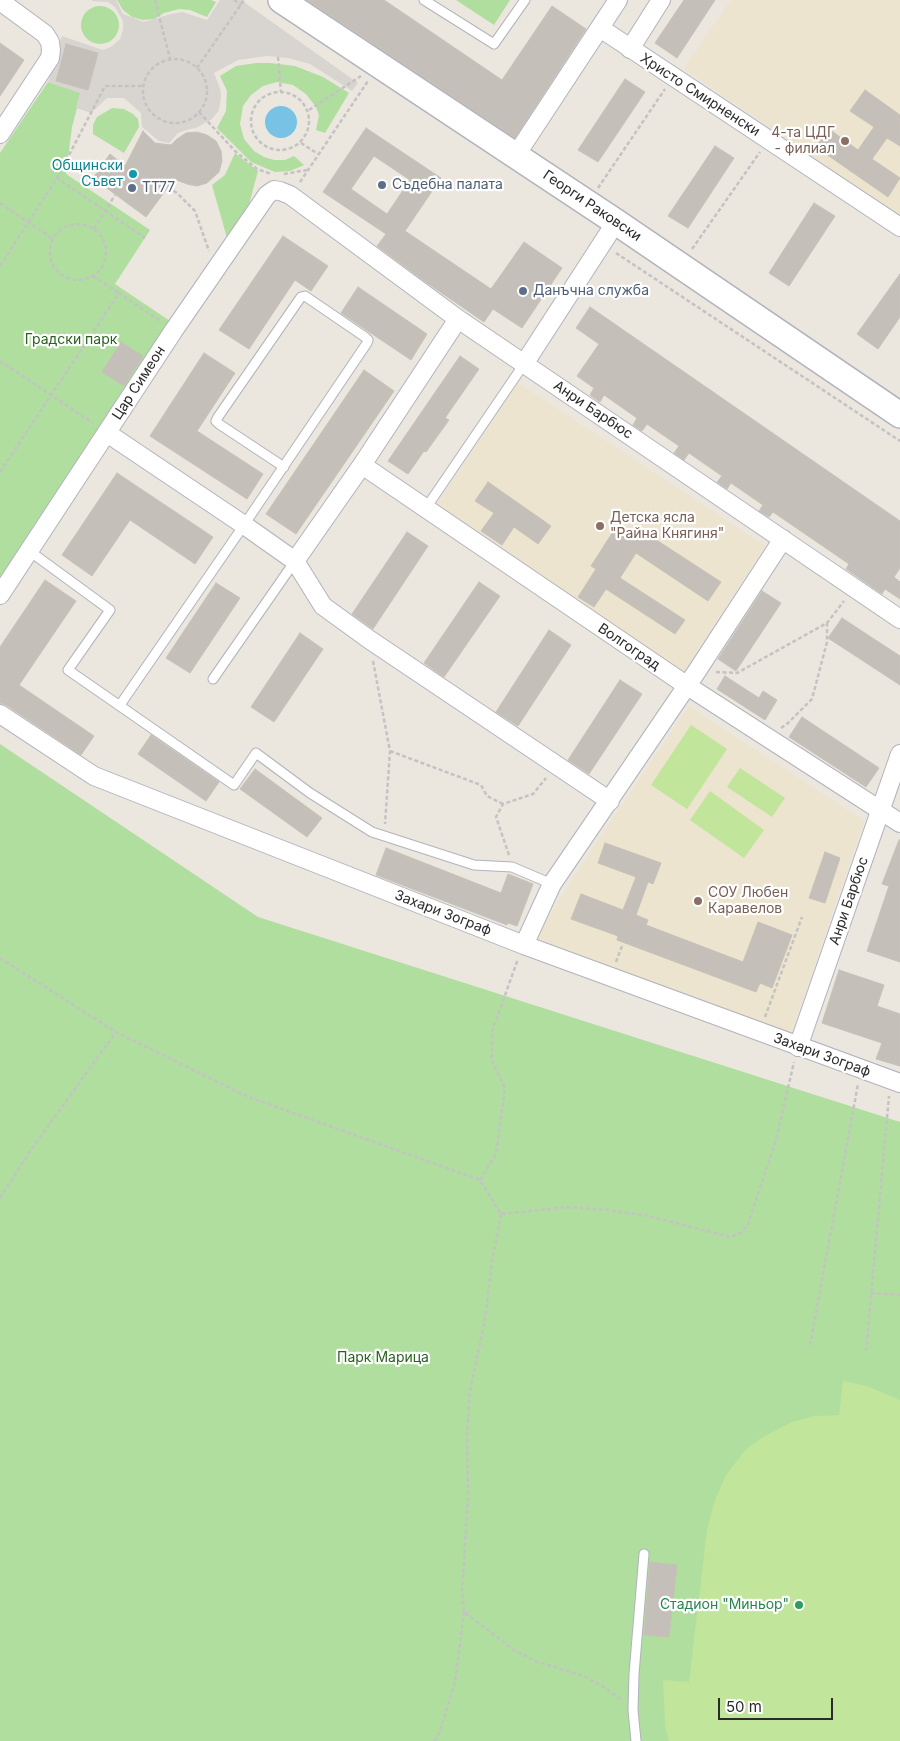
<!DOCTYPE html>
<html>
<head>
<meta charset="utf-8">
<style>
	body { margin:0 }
	#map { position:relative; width:900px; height:1741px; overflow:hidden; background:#ebe6de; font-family:Inter,sans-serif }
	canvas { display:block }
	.scale { position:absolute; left:718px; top:1698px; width:115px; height:22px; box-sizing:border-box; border:2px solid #2a2a2a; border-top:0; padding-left:6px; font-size:15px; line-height:18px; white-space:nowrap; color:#2a2a2a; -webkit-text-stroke:4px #fff; paint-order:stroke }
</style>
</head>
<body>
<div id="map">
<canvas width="900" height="1741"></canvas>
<div class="scale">50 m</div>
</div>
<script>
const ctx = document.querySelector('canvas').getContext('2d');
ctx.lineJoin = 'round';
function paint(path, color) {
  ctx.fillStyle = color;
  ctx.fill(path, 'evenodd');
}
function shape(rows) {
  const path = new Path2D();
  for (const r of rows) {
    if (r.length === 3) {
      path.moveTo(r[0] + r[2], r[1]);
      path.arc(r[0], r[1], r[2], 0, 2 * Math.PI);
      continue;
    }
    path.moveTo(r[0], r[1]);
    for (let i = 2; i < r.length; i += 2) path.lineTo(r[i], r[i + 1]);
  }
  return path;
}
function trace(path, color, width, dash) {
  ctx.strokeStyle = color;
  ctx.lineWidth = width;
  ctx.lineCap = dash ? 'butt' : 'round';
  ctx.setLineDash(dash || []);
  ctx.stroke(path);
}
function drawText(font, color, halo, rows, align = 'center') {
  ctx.font = font + ' Inter,sans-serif';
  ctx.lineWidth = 4.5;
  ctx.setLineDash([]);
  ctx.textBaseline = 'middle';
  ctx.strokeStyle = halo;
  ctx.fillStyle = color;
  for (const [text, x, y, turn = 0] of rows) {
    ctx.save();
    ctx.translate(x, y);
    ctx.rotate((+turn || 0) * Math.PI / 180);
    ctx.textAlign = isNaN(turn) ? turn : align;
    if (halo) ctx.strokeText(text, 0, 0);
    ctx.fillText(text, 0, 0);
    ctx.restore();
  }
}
const education = shape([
	[731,0,900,0,900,213,898,215,684,69],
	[518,383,765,546,683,672,435,507],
	[689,706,864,821,790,1036,539,941,539,933,578,870]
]);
const green = shape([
	[117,0,211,0,216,2,207,17,190,10,179,9,164,13,154,19,143,20,132,17,123,10],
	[456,0,510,0,494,25],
	[100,25,19],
	[256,63,270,63,295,66,323,77,349,93,325,133,316,130,319,115,316,107,306,94,293,85,277,82,263,86,251,95,243,106,240,124,244,139,254,151,264,157,274,160,285,160,294,156,304,165,290,171,275,172,251,162,217,128,226,111,227,91,220,76,236,66],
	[48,82,81,93,72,127,66,174,150,230,115,284,170,321,0,579,0,153],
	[112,108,124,109,133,114,138,119,139,127,124,153,93,134,93,125,97,117],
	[235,153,258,171,248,208,227,238,212,185,225,175],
	[0,744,258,917,900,1122,900,1741,0,1741]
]);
const pitch = shape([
	[691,725,727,749,687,809,651,785],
	[740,768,785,798,772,817,727,787],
	[710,791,764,830,744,858,690,820],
	[843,1381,867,1386,900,1400,900,1741,669,1741,665,1725,663,1680,689,1682,707,1530,715,1500,726,1475,746,1449,763,1437,792,1422,814,1416,839,1415]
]);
const plaza = shape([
	[92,0,116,0,123,14,144,22,171,14,182,12,207,20,220,0,241,0,358,83,352,91,310,64,288,58,267,56,238,60,214,73,220,88,221,97,219,110,212,119,196,128,189,129,178,133,169,143,159,141,142,127,141,113,124,98,107,98,91,113,76,108,80,93,48,82,62,36,103,50,111,47,120,39,123,30,123,21,115,7,108,2,92,1]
]);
const water = shape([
	[281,122,16]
]);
const building = shape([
	[307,0,384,0,502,80,552,6,586,29,515,138,307,0],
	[684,0,715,0,677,58,655,43,684,0],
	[0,43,24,60,0,96,0,43],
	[66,44,98,53,88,90,56,81,66,44],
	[625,79,645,92,598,162,578,150,625,79],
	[865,90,900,115,900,146,887,138,872,159,900,178,888,197,816,147,829,129,858,150,874,127,850,111,865,90],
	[366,128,441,178,405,231,491,289,524,242,562,268,522,328,493,309,484,322,427,283,377,246,386,234,323,192,366,128],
	[374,156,410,180,387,214,351,189,374,156],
	[143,131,155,143,171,145,177,139,186,133,197,132,207,135,216,141,221,151,222,161,219,172,207,183,197,186,187,184,174,179,146,217,93,178,110,154,125,166,143,131],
	[715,146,734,158,688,228,668,216,715,146],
	[814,203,835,216,789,286,769,273,814,203],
	[283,236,328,266,311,291,295,280,249,349,219,330,283,236],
	[900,274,900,317,878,349,857,334,900,274],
	[358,287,427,334,411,360,341,313,358,287],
	[590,307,900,521,900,568,894,577,900,582,900,599,885,589,882,594,846,569,849,564,773,512,769,517,759,511,763,505,731,483,727,489,717,482,722,476,689,453,684,460,674,453,679,446,647,424,642,431,633,425,637,418,604,395,600,402,590,395,594,388,577,376,599,344,576,328,590,307],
	[121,342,143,356,124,386,102,372,121,342],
	[204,353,235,373,197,431,263,474,247,499,150,436,204,353],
	[460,356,479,369,445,418,449,420,426,452,424,451,408,474,388,461,460,356],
	[364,370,394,391,296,534,266,514,364,370],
	[117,473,213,537,195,564,130,520,92,576,62,555,117,473],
	[488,482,551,526,538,544,514,527,502,545,481,531,494,513,475,501,488,482],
	[618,524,640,538,644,532,721,582,708,601,636,553,620,578,685,620,675,634,606,589,594,607,578,597,596,569,591,566,618,524],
	[407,532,428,546,373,629,352,614,407,532],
	[45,580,76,601,19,685,94,736,81,755,6,705,0,703,0,647,45,580],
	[479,582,500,596,444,677,424,663,479,582],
	[216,583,240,598,190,673,166,658,216,583],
	[762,591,781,603,736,671,718,659,762,591],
	[842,618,900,656,900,685,828,638,842,618],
	[549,630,571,645,518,726,496,712,549,630],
	[300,633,323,649,274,722,251,707,300,633],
	[725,676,759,698,763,691,777,700,765,720,717,689,725,676],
	[620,680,642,694,589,774,568,760,620,680],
	[802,717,879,768,866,787,789,737,802,717],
	[151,735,219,782,206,801,138,754,151,735],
	[255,769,322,818,307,837,240,789,255,769],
	[899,840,900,840,900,962,867,951,889,886,882,884,899,840],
	[605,843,661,863,653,884,648,882,636,915,648,920,646,925,743,962,758,922,792,935,772,988,760,983,756,992,617,940,618,936,571,919,581,894,623,910,636,877,598,863,605,843],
	[386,848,501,893,508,874,533,884,517,926,508,923,507,925,376,875,386,848],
	[825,852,840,858,825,903,809,898,825,852],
	[839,970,884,985,877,1006,900,1014,900,1066,876,1059,882,1043,822,1023,839,970],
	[650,1562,677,1565,669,1637,644,1635,650,1562]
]);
const path = shape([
	[155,0,170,59],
	[234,0,241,5],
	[278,57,281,92],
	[175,91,32],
	[197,68,244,0],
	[280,121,29],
	[309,110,361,76],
	[199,112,235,151,257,169,271,174],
	[301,143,318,154],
	[284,174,307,170],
	[57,178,105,86,142,86],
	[158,179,178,194,195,211,209,251],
	[300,182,368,81],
	[598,188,665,89],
	[0,203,53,239],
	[78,252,28],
	[94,229,115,195],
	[692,249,760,152],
	[616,253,900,441],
	[0,266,57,178,145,238],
	[93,276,119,293],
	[0,361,93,423],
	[0,472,119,293,162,322],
	[373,661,390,751,385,824],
	[716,672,737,673,827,623,844,601],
	[781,728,788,723,812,699,827,642,827,623],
	[390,751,481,785,487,796,503,804],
	[509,855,496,817,503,804,533,794,546,778],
	[0,958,116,1032,246,1096,480,1180,501,1214,568,1207,608,1210,649,1216,730,1237,741,1233,748,1224,776,1140,794,1062],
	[616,962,622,946],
	[765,1017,802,917],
	[480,1180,496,1154,505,1088,492,1061,492,1031,518,959],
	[0,1198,30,1151,116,1032],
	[501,1214,492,1262,485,1319,470,1391,467,1435,468,1497,462,1592,464,1612,514,1650,535,1661,584,1676,606,1688,621,1700],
	[871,1293,900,1295],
	[810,1345,858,1084],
	[866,1351,889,1096],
	[434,1741,439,1734,455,1682,464,1612]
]);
const lane = shape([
	[424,0,494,44,525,0],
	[426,508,524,364],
	[28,550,110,610,68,670,234,785,256,753,310,793,372,832,474,865,512,867,552,884],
	[213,679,295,561],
	[120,705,244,525,367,343,368,340,365,337,305,296,301,297,218,417,216,421,219,424,284,467],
	[636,1741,633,1710,634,1674,644,1554]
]);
const street = shape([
	[0,1,45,34,50,42,51,50,50,58,44,67,0,134],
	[600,28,900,227],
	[630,49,661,0],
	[516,155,618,0],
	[524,364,616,222],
	[107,433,244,525,295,561,323,606,370,640,610,801],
	[362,465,686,685,900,823],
	[295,561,362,465,458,319],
	[0,595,174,330,267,195,274,190,280,191,290,195,458,319,900,619],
	[0,714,94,776,524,945,900,1083],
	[524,945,552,884,697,671,783,539],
	[798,1047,900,754]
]);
const secondary = shape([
	[281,0,616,222,900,415]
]);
const markers = [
	[845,141,5,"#8d6e63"],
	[133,174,5,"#0f9aa8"],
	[382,185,5,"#5c6f8a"],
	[132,188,5,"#5c6f8a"],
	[523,291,5,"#5c6f8a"],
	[600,526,5,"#8d6e63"],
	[698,901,5,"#8d6e63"],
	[799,1605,5,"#2e9e5b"]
];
const streetNames = [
	["Христо Смирненски",700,95,33],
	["Георги Раковски",592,206,34],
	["Цар Симеон",139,383,-57],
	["Анри Барбюс",593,410,34],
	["Волгоград",629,647,34],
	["Анри Барбюс",849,901,-71],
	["Захари Зограф",443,913,21],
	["Захари Зограф",822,1055,20]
];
const educationNames = [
	["4-та ЦДГ",835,133,"right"],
	["- филиал",835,149,"right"],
	["Детска ясла",610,518],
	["\"Райна Княгиня\"",610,534],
	["СОУ Любен",708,893],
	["Каравелов",708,909]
];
const cultureNames = [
	["Общински",123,166],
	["Съвет",123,182]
];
const serviceNames = [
	["Съдебна палата",392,185],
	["TT77",142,188],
	["Данъчна служба",533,291]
];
const parkNames = [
	["Градски парк",71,340],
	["Парк Марица",383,1358]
];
const leisureNames = [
	["Стадион \"Миньор\"",789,1605]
];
paint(education, '#ece4ce');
paint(green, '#b0de9e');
paint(pitch, '#c1e59a');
paint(plaza, '#d8d5d0');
paint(water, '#78c2e6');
paint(building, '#c4c0b9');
trace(building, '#c7c2b7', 1);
trace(lane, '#b1b3bd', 11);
trace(street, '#b1b3bd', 20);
trace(secondary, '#b1b3bd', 28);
trace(path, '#c3c3c3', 2.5, [4, 2.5]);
trace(lane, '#fff', 9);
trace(street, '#fff', 18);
trace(secondary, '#fff', 25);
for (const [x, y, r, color] of markers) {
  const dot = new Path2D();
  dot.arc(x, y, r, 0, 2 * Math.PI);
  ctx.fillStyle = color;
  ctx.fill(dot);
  trace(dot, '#fff', 2);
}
drawText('14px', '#2a2a2a', '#fff', streetNames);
drawText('14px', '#785e54', '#fff', educationNames, 'left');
drawText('14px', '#0d838f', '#fff', cultureNames, 'right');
drawText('14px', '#4e5e75', '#fff', serviceNames, 'left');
drawText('14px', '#29631f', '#fff', parkNames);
drawText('14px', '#27864d', '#fff', leisureNames, 'right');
</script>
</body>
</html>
